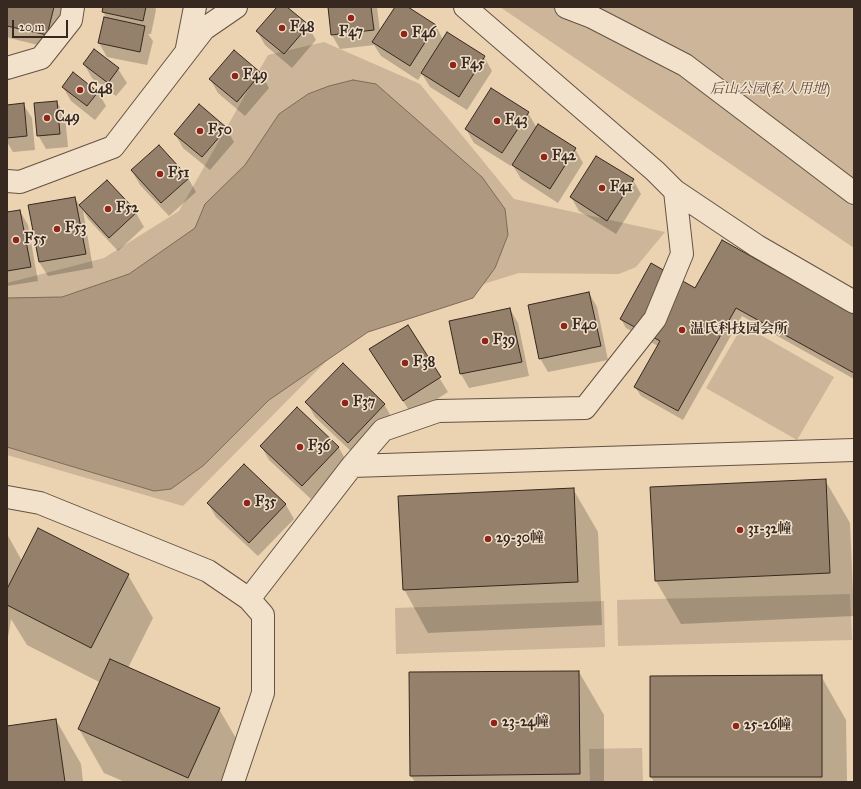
<!DOCTYPE html>
<html>
<head>
<meta charset="utf-8">
<style>
	body { margin:0 }
	#map { position:relative; width:861px; height:789px; overflow:hidden; background:#ebd2b0; font-family:"IM FELL Great Primer",serif }
	canvas { display:block }
	.frame { position:absolute; inset:0; border:8px solid #372820; pointer-events:none }
	.scale { position:absolute; left:12px; top:20px; width:56px; height:18px; box-sizing:border-box; border:2px solid #372820; border-top:0; padding-left:5px; font-size:12px; line-height:14px; white-space:nowrap; color:#372820; -webkit-text-stroke:3px #f2e2cc; paint-order:stroke }
</style>
</head>
<body>
<div id="map">
<canvas width="861" height="789"></canvas>
<div class="frame"></div>
<div class="scale">20 m</div>
</div>
<script>
const ctx = document.querySelector('canvas').getContext('2d');
ctx.lineJoin = 'round';
function paint(path, color) {
  ctx.fillStyle = color;
  ctx.fill(path, 'evenodd');
}
function shape(rows) {
  const path = new Path2D();
  for (const r of rows) {
    path.moveTo(r[0], r[1]);
    for (let i = 2; i < r.length; i += 2) path.lineTo(r[i], r[i + 1]);
  }
  return path;
}
function trace(path, color, width, dash) {
  ctx.strokeStyle = color;
  ctx.lineWidth = width;
  ctx.lineCap = dash ? 'butt' : 'round';
  ctx.setLineDash(dash || []);
  ctx.stroke(path);
}
function drawText(font, color, halo, rows, align = 'center') {
  ctx.font = font + ' "IM FELL Great Primer","Noto Serif SC",serif';
  ctx.lineWidth = 3;
  ctx.setLineDash([]);
  ctx.textBaseline = 'middle';
  ctx.strokeStyle = halo;
  ctx.fillStyle = color;
  for (const [text, x, y, turn = 0] of rows) {
    ctx.save();
    ctx.translate(x, y);
    ctx.rotate((+turn || 0) * Math.PI / 180);
    ctx.textAlign = isNaN(turn) ? turn : align;
    if (halo) ctx.strokeText(text, 0, 0);
    ctx.fillText(text, 0, 0);
    ctx.restore();
  }
}
const green = shape([
	[500,7,854,7,854,248],
	[324,42,420,84,514,199,665,232,636,267,619,274,519,273,367,320,183,506,7,455,7,283,104,258,179,211,268,55],
	[743,325,834,377,797,440,706,388],
	[850,594,852,640,618,646,617,600],
	[604,601,605,647,396,654,395,608],
	[642,748,643,782,590,782,589,749]
]);
const water = shape([
	[353,80,376,84,482,177,505,209,508,235,495,268,473,298,368,332,269,400,204,465,171,489,154,491,7,447,7,298,62,297,129,274,195,228,205,204,245,165,279,114,308,94,329,86,353,80]
]);
const shadow = shape([
	[7,7,65,7,55,49,9,38,7,35],
	[104,7,155,7,156,10,151,34,148,34,153,41,147,65,107,57,99,43,107,19,103,12],
	[278,7,286,7,308,26,316,40,292,68,265,45,257,31],
	[329,7,377,7,380,32,396,7,406,7,436,26,443,40,484,57,492,71,467,110,430,87,422,74,418,80,381,56,374,45,340,49,332,35],
	[234,51,261,74,269,88,245,116,218,93,210,79],
	[84,64,118,69,127,83,116,96,92,78],
	[63,87,98,92,106,106,95,120,71,101],
	[57,102,65,116,68,147,46,149,38,135],
	[23,104,32,118,35,150,13,152,7,142,7,106],
	[528,113,537,128,575,149,583,163,558,203,521,179,512,164,511,166,474,143,466,129],
	[226,128,234,142,210,170,183,148,175,134],
	[132,171,188,178,196,192,169,216,140,185],
	[633,180,641,194,616,234,579,211,571,197],
	[107,181,136,213,144,227,118,251,88,219,83,210,93,268,48,276,39,262,75,198,80,206],
	[20,211,28,225,38,281,7,286,7,213],
	[695,289,854,315,854,379,742,316,683,420,641,396,635,387,658,346,626,328,621,319],
	[589,293,597,307,608,360,548,372,540,358],
	[510,309,518,323,529,376,469,388,461,374,450,321],
	[407,326,448,392,412,415,379,363],
	[307,403,384,404,392,418,356,456,315,417],
	[297,409,339,448,347,462,311,499,269,460,261,446],
	[244,465,286,505,294,519,258,556,216,517,208,503],
	[825,480,850,523,854,616,681,624,656,581],
	[573,489,598,532,602,625,428,633,404,589],
	[7,534,22,561,128,575,153,618,128,668,219,709,244,752,230,782,125,782,104,773,79,729,101,683,27,645,11,619,7,643],
	[579,672,604,715,604,782,415,782,411,776],
	[821,676,846,720,847,782,654,782,651,777],
	[56,720,81,764,83,782,7,782,7,727]
]);
const building = shape([
	[7,7,54,7,47,35,7,26,7,7],
	[103,7,146,7,143,21,102,12,103,7],
	[277,7,287,7,309,25,284,54,256,31,277,7],
	[328,7,371,7,374,30,331,35,328,7],
	[395,7,408,7,436,25,410,66,372,42,395,7],
	[104,17,145,26,140,52,98,43,104,17],
	[447,32,485,56,459,97,421,73,447,32],
	[94,49,119,68,108,83,83,64,94,49],
	[234,50,261,73,237,102,209,79,234,50],
	[73,72,98,92,87,106,62,87,73,72],
	[491,88,529,112,502,153,465,129,491,88],
	[57,101,60,134,37,136,34,103,57,101],
	[24,103,27,136,7,138,7,105,24,103],
	[199,104,227,128,202,157,174,134,199,104],
	[538,124,576,148,550,189,512,165,538,124],
	[159,145,189,178,161,203,131,170,159,145],
	[596,156,634,179,607,221,570,197,596,156],
	[107,180,137,212,109,238,79,205,107,180],
	[75,197,86,254,39,262,28,205,75,197],
	[20,210,31,267,7,271,7,212,20,210],
	[722,240,854,314,854,373,736,308,678,411,634,387,660,341,620,319,651,263,695,288,722,240],
	[589,292,601,346,539,359,528,305,589,292],
	[510,308,522,362,460,374,449,321,510,308],
	[408,325,441,377,403,401,369,349,408,325],
	[343,363,385,404,348,443,305,402,343,363],
	[297,407,339,447,302,486,260,446,297,407],
	[244,464,286,504,249,543,207,503,244,464],
	[826,479,830,573,655,581,650,487,826,479],
	[574,488,578,582,403,590,398,496,574,488],
	[38,528,129,574,91,648,7,605,7,589,38,528],
	[110,659,220,708,188,778,78,729,110,659],
	[579,671,580,774,410,776,409,672,579,671],
	[822,675,822,777,650,777,650,676,822,675],
	[56,719,65,782,7,782,7,726,56,719]
]);
const minor = shape([
	[465,7,655,171,675,191,757,246,854,302],
	[566,7,592,17,685,65,854,193],
	[187,48,195,7],
	[7,68,41,58,71,20,73,7],
	[7,181,20,182,113,147,204,29,236,7],
	[352,466,854,450],
	[7,497,40,503,208,571,249,599,263,615,263,693,233,782],
	[249,599,352,466,383,430,438,411,585,408,655,319,682,254,675,191]
]);
const markers = [
	[351,18,4,"#8f2418"],
	[282,28,4,"#8f2418"],
	[404,34,4,"#8f2418"],
	[453,65,4,"#8f2418"],
	[235,76,4,"#8f2418"],
	[80,90,4,"#8f2418"],
	[47,118,4,"#8f2418"],
	[497,121,4,"#8f2418"],
	[200,131,4,"#8f2418"],
	[544,157,4,"#8f2418"],
	[160,174,4,"#8f2418"],
	[602,188,4,"#8f2418"],
	[108,209,4,"#8f2418"],
	[57,229,4,"#8f2418"],
	[16,240,4,"#8f2418"],
	[564,326,4,"#8f2418"],
	[682,330,4,"#8f2418"],
	[485,341,4,"#8f2418"],
	[405,363,4,"#8f2418"],
	[345,403,4,"#8f2418"],
	[300,447,4,"#8f2418"],
	[247,503,4,"#8f2418"],
	[740,530,4,"#8f2418"],
	[488,539,4,"#8f2418"],
	[494,723,4,"#8f2418"],
	[736,726,4,"#8f2418"]
];
const poiNames = [
	["F48",290,28],
	["F47",351,33,"center"],
	["F46",412,34],
	["F45",461,65],
	["F49",243,76],
	["C48",88,90],
	["C49",55,118],
	["F43",505,121],
	["F50",208,131],
	["F42",552,157],
	["F51",168,174],
	["F41",610,188],
	["F52",116,209],
	["F53",65,229],
	["F55",24,240],
	["F40",572,326],
	["温氏科技园会所",690,330],
	["F39",493,341],
	["F38",413,363],
	["F37",353,403],
	["F36",308,447],
	["F35",255,503],
	["31-32幢",748,530],
	["29-30幢",496,539],
	["23-24幢",502,723],
	["25-26幢",744,726]
];
const parkNames = [
	["后山公园(私人用地)",770,90]
];
paint(green, '#ccb598');
paint(water, '#ae987f');
trace(water, '#7e6b59', 1);
paint(shadow, '#0003');
paint(building, '#95806b');
trace(building, '#372820', 1);
trace(minor, '#645244', 24);
trace(minor, '#f2e2cc', 22);
for (const [x, y, r, color] of markers) {
  const dot = new Path2D();
  dot.arc(x, y, r, 0, 2 * Math.PI);
  ctx.fillStyle = color;
  ctx.fill(dot);
  trace(dot, '#f2e2cc', 1.5);
}
drawText('bold 14px', '#372820', '#f2e2cc', poiNames, 'left');
drawText('italic 14px', '#5c4b3e', '#f2e2cc', parkNames);
</script>
</body>
</html>
